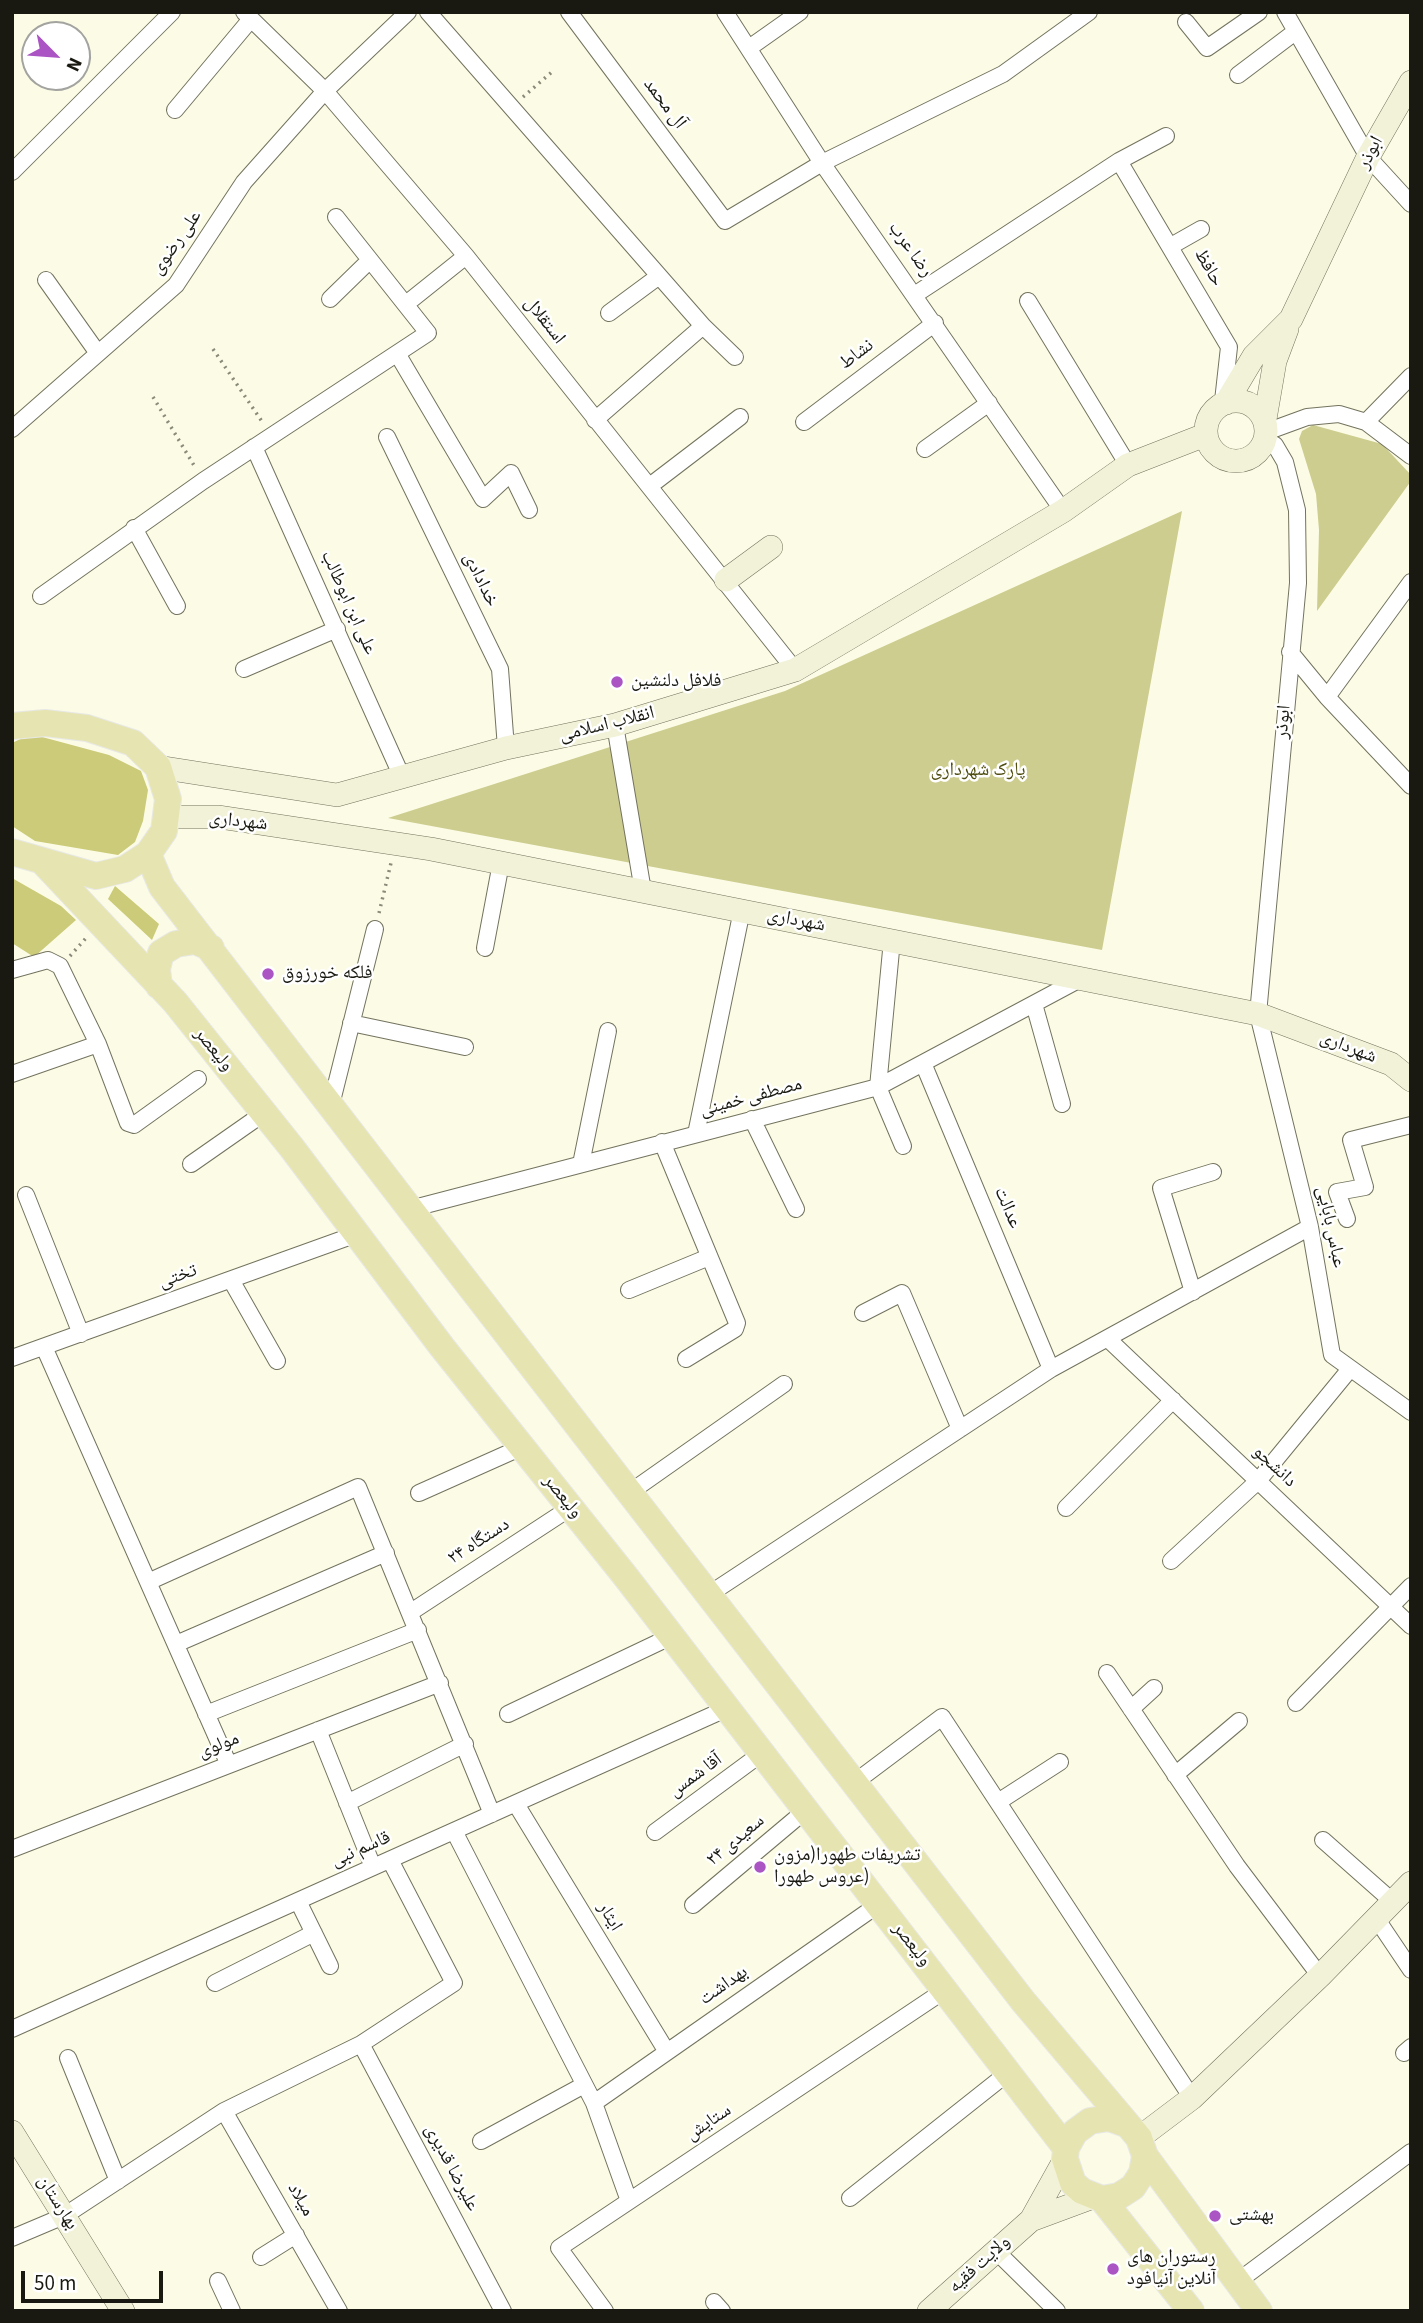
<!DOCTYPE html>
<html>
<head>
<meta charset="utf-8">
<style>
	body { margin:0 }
	#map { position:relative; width:1423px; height:2323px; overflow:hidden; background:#fcfce6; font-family:"Source Sans 3",sans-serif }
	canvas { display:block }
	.frame { position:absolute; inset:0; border:14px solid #191911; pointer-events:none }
	.north { position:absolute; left:21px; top:21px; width:70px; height:70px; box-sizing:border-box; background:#fff; border:2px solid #a3a3a0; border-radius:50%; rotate:115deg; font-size:19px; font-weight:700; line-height:28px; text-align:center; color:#191911 }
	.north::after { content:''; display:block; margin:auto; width:24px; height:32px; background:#aa55c3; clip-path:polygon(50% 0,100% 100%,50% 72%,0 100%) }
	.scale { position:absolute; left:21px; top:2271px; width:142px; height:32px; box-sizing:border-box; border:4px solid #191911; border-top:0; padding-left:9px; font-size:21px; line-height:24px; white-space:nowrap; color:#191911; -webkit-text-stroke:5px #fff; paint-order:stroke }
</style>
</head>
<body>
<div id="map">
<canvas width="1423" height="2323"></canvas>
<div class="frame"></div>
<div class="north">N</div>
<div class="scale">50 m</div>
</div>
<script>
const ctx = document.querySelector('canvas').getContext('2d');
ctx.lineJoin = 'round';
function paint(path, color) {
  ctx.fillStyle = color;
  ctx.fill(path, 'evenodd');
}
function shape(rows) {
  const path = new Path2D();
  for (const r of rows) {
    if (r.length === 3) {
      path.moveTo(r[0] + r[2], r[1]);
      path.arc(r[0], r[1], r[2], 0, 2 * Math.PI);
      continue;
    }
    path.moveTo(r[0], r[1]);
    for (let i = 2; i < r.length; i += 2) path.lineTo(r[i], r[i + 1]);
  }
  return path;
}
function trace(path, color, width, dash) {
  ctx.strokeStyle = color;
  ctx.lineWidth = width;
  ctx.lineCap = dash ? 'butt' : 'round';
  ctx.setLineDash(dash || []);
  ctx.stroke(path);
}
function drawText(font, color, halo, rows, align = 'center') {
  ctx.font = font + ' "Source Sans 3","Noto Naskh Arabic",sans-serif';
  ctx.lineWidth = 5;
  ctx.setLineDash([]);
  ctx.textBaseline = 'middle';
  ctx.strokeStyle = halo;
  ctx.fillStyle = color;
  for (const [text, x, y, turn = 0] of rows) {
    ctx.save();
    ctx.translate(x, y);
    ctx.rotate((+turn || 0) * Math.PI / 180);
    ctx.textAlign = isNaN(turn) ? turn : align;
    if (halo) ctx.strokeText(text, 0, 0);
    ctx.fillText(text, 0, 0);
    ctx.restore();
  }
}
const green = shape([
	[1313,425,1382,444,1411,475,1411,481,1317,611,1319,530,1316,494,1299,439,1302,431],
	[1182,511,1102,950,388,818,785,691]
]);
const forest = shape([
	[31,734,109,755,141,771,148,790,143,821,135,842,118,855,35,841,12,826,12,743],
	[12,878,61,906,76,920,34,957,12,943],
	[115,886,159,924,152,940,108,899]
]);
const path = shape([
	[523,97,553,71],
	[213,349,263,423],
	[153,397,195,467],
	[379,913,391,863],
	[70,956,86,938]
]);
const street = shape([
	[244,12,325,91,466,256,795,670],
	[428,12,703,326,735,357],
	[569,12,725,221,822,163,1003,74,1089,12],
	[725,12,822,163,1063,511],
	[1285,12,1368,157,1411,204],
	[1186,22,1207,48,1259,12],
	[749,48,800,12],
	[1238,75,1295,32],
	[175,110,251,19],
	[1119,161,1229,347,1223,401],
	[12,172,172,12],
	[1171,246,1201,229],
	[46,280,97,352],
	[916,294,1119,161,1166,136],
	[330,299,370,260],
	[1028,301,1128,465],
	[406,304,466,256],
	[609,313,659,276],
	[398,355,483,499,511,473,529,510],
	[595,420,703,326],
	[804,422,935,323],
	[1366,422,1411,376],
	[12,429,176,285,244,182,325,91,408,12],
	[1266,432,1307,417,1339,414,1366,422,1411,456],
	[387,437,500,669,506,748],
	[1265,439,1275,445,1285,462,1297,510,1298,583,1258,1014,1310,1227,1332,1355,1411,1412],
	[254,447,402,777],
	[925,449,989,403],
	[651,485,740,417],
	[134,528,177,606],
	[41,596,203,481,428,333,336,217],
	[1290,652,1327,697,1411,786],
	[244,669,337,629],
	[1327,697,1411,582],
	[615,725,643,891],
	[892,940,878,1087,903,1146],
	[485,948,501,863],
	[12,970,48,960,60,966,98,1044,128,1123,134,1125,198,1079],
	[1034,1004,1062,1104],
	[351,1023,465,1047],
	[923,1063,1051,1369],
	[12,1074,98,1044],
	[331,1105,375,929],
	[752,1119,796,1209],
	[696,1134,742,910],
	[662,1142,737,1323,735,1329,686,1359],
	[191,1164,264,1113],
	[581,1164,608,1031],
	[26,1195,81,1334],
	[410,1209,878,1087,1082,978],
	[1347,1219,1337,1192,1365,1187,1351,1140,1411,1125],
	[231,1280,277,1361],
	[629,1290,709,1257],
	[1193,1292,1161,1188,1213,1172],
	[863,1313,902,1293,960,1429],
	[1108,1339,1411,1626],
	[44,1347,229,1765],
	[12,1358,357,1234],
	[419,1493,522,1447],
	[629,1493,784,1384],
	[1066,1508,1173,1400],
	[1171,1561,1258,1481,1350,1369],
	[148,1582,358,1487,492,1814],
	[708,1595,1051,1369,1310,1227],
	[411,1612,570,1508],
	[176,1644,386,1553],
	[1107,1673,1237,1866,1320,1976],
	[1296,1703,1411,1586],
	[1131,1709,1154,1688],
	[206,1714,418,1630],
	[508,1714,672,1636],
	[318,1730,373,1867],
	[1175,1775,1239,1721],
	[854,1783,942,1717,1192,2098],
	[998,1802,1060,1762],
	[347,1803,465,1744],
	[516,1804,667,2052],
	[454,1831,594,2103,629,2201],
	[655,1832,762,1753],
	[1323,1840,1392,1901],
	[12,1849,440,1683],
	[298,1901,330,1966],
	[693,1905,806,1810],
	[1376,1918,1411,1970],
	[215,1983,314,1933],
	[12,2029,728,1708],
	[361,2044,503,2311],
	[1404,2053,1411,2047],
	[68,2058,118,2181],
	[594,2103,879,1904],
	[224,2111,339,2311],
	[481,2141,584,2085],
	[850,2198,1009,2072],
	[12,2238,64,2216,224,2111,361,2044,454,1983,390,1860],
	[996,2251,1057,2311],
	[261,2257,296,2235],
	[218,2281,232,2311],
	[1237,2282,1411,2152],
	[714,2302,722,2311],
	[605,2311,559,2248,945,1990]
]);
const secondary = shape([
	[1236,431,30],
	[1226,403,1254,356,1291,319,1368,157,1411,82],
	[1265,419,1275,361,1287,329],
	[726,580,771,547],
	[158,767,337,795,506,748,615,725,795,670,1063,511,1128,465,1205,435],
	[167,817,219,817,431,849,1258,1014,1391,1064,1411,1080],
	[12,2132,123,2311],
	[1139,2138,1192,2098,1320,1976,1411,1883],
	[1031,2220,1093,2197],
	[929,2311,1031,2220,1065,2159]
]);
const primary = shape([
	[12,726,45,723,87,728,133,743,158,767,168,799,164,831,148,854,125,869,96,876,12,852],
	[148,854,162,887,434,1240,1023,2001,1139,2138,1145,2156,1142,2173,1133,2187,1119,2196,1102,2199,1082,2191,1073,2183,1065,2159,1066,2148,1075,2132,1090,2121,1109,2118,1126,2124],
	[42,861,175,1002,292,1148,442,1347,626,1577,1066,2148],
	[159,986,157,969,161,953,176,944,195,941,211,948],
	[1145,2156,1259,2311],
	[1102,2199,1191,2311]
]);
const markers = [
	[617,682,7,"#aa55c3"],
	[268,974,7,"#aa55c3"],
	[760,1867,7,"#aa55c3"],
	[1215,2216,7,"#aa55c3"],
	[1113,2269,7,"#aa55c3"]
];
const streetNames = [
	["آل محمد",664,104,53],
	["ابوذر",1371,153,-62],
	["علی رضوی",177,243,-55],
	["رضا عرب",910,250,55],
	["حافظ",1208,268,60],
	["استقلال",544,321,52],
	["نشاط",857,355,-37],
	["خدادادی",480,580,64],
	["علی ابن ابوطالب",348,603,66],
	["ابوذر",1284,722,-85],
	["انقلاب اسلامی",607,725,-14],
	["شهرداری",238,822,6],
	["شهرداری",796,921,11],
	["شهرداری",1348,1048,21],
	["ولیعصر",213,1050,51],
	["مصطفی خمینی",751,1098,-15],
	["عدالت",1007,1208,67],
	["عباس بابایی",1330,1227,78],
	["تختی",178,1277,-20],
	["دانشجو",1274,1467,43],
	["ولیعصر",562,1497,51],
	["۲۴ دستگاه",479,1542,-33],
	["مولوی",219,1746,-21],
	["آقا شمس",696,1776,-36],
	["۲۴ سعیدی",736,1841,-40],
	["قاسم نبی",361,1850,-24],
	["ایثار",609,1917,59],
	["ولیعصر",911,1945,52],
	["بهداشت",724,1986,-35],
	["ستایش",709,2123,-34],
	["علیرضا قدیری",451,2168,62],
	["میلاد",300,2200,60],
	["بهارستان",57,2203,58],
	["ولایت فقیه",980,2265,-42]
];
const poiNames = [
	["فلافل دلنشین",631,682],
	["فلکه خورزوق",282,974],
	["تشریفات طهورا(مزون",774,1856],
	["عروس طهورا)",774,1878],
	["بهشتی",1229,2216],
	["رستوران های",1127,2258],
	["آنلاین آنیافود",1127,2280]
];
const parkNames = [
	["پارک شهرداری",978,771]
];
paint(green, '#cdcd90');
paint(forest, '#cbcb79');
trace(street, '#73735f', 18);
trace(secondary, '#73735f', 24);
trace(primary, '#e8e8e7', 28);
trace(path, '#8a8a7b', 3.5, [2, 5]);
trace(street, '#fff', 16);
trace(secondary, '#f2f2d8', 23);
trace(primary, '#e6e5b2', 26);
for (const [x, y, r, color] of markers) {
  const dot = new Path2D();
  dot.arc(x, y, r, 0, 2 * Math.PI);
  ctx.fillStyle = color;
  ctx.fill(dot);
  trace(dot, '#fff', 2.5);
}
drawText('19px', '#191911', '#fff', streetNames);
drawText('19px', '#191911', '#fff', poiNames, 'left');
drawText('19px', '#504f11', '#fff', parkNames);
</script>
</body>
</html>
